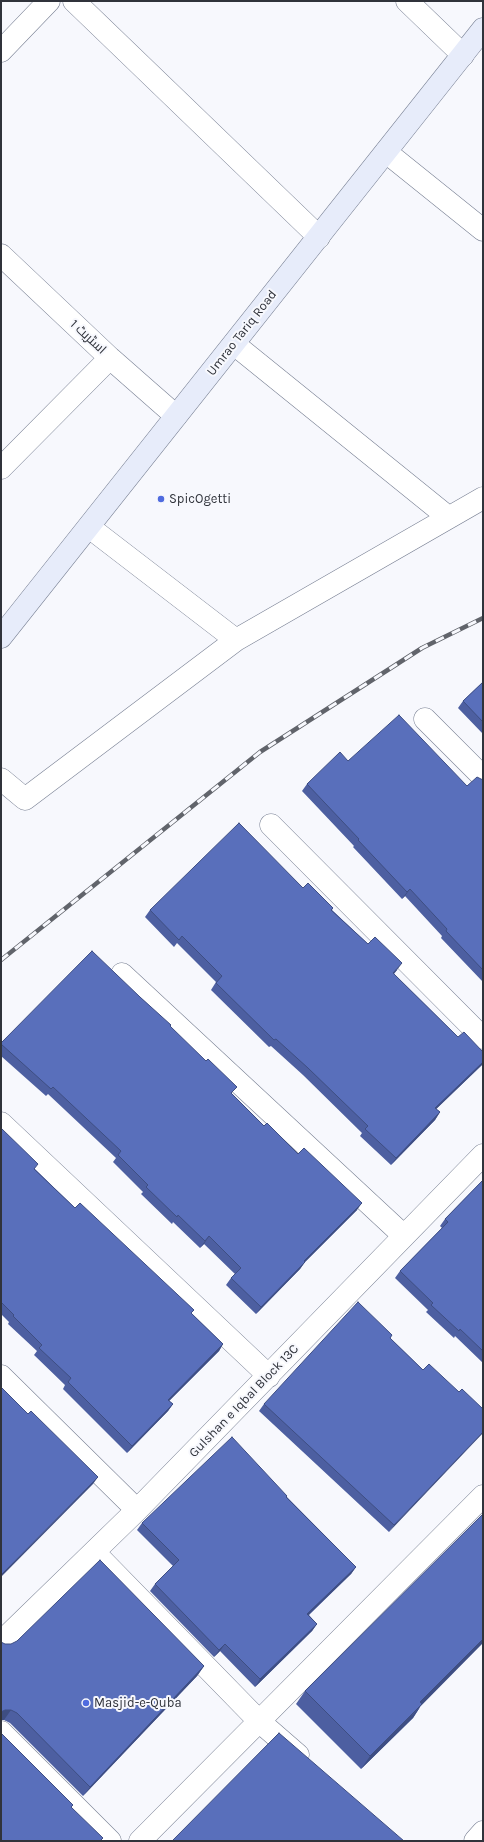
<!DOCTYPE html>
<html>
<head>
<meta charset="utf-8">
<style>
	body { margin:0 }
	#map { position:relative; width:484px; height:1842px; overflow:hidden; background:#f7f8fd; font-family:Karla,sans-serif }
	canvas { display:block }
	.frame { position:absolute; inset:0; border:2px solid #30333b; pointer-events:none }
</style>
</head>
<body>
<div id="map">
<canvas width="484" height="1842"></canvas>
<div class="frame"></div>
</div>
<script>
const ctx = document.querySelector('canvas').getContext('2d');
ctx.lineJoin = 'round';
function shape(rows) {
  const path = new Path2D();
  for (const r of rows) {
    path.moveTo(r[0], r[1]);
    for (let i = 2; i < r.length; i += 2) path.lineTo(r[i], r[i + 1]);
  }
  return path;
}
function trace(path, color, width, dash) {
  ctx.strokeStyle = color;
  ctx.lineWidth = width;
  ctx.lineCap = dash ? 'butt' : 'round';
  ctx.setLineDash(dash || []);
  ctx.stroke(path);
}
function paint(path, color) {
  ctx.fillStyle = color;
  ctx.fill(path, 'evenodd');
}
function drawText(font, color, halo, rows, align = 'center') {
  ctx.font = font + ' Karla,Cairo,sans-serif';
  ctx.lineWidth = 4;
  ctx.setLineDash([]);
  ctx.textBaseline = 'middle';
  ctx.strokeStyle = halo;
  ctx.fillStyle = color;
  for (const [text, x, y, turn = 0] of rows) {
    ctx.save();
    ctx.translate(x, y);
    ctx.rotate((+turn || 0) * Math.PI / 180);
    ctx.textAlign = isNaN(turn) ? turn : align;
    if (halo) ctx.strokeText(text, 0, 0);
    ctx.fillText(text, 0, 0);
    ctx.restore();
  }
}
const street = shape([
	[74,1,319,237],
	[407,1,463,55],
	[1,51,49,1],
	[386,152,483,230],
	[1,255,110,358,176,416],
	[234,344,448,517],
	[1,468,110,358],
	[89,527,236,640],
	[425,719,483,777],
	[1,779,25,799,236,640,483,498],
	[271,825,483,1038],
	[122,974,404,1236],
	[1,1123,269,1376],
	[1,1376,137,1510],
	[95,1553,260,1722,298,1755],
	[1,1642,137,1510,483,1155],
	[1,1732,110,1841],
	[140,1841,483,1496],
	[475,1841,483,1832]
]);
const secondary = shape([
	[1,637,483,29]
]);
const rail = shape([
	[1,960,260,752,422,648,483,618]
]);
const wall = shape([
	[483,682,483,734,458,708,463,701],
	[348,761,467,786,483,780,483,982,441,938,442,936,405,896,402,899,353,847,354,846,302,791,307,784],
	[303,888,333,908,332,910,368,944,397,970,394,974,458,1037,483,1052,483,1064,436,1109,440,1112,435,1120,391,1165,360,1136,362,1133,303,1075,271,1046,269,1047,211,990,216,982,177,943,174,947,145,917,150,910],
	[140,997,170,1026,232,1094,264,1126,298,1154,357,1210,305,1262,300,1269,256,1314,226,1285,231,1278,235,1274,204,1244,200,1248,173,1222,172,1224,141,1194,143,1192,113,1162,116,1158,48,1094,46,1096,1,1056,1,1043],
	[1,1128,35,1169,75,1208,194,1310,191,1313,223,1344,219,1351,169,1401,173,1404,168,1411,127,1453,63,1389,65,1385,34,1355,37,1351,8,1324,9,1322,1,1314],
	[483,1180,483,1363,455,1336,454,1338,426,1312,428,1310,395,1278,400,1271,442,1228,440,1226,445,1219],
	[392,1335,390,1338,423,1370,459,1392,483,1409,389,1532,259,1411,264,1404],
	[287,1497,356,1567,351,1574,309,1615,317,1624,312,1631,255,1687,220,1651,214,1657,150,1591,155,1584,173,1566,137,1530,142,1523],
	[5,1644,204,1666,197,1676,83,1796,10,1723,4,1720,1,1720],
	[305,1691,422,1704,413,1718,361,1769,296,1704]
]);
const shadedWall = shape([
	[410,889,405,896,402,899,407,892],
	[402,963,397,970,388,980,393,973],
	[483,1062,483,1064,430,1115,435,1108],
	[440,1112,435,1120,391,1165,396,1158],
	[362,1203,357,1210,299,1268,304,1261],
	[209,1236,204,1244,200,1248,205,1241],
	[305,1262,300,1269,256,1314,261,1307],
	[223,1344,219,1351,163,1407,168,1400],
	[173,1404,168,1411,127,1453,132,1446],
	[483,1432,483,1433,389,1532,394,1525],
	[98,1477,93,1484,1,1577,1,1575],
	[356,1567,351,1574,302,1621,307,1614],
	[317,1624,312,1631,255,1687,260,1679],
	[483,1639,483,1643,411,1716,420,1702],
	[225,1644,220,1651,214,1657,219,1650],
	[204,1666,197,1676,83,1796,90,1787],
	[422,1704,413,1718,361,1769,370,1756],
	[5,1710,11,1710,4,1720,1,1720,1,1712]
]);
const building = shape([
	[483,682,483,722,463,701,483,682],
	[399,715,467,786,477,777,483,780,483,970,446,931,447,929,410,889,407,892,358,840,359,839,307,784,340,752,348,761,399,715],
	[239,823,303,888,308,883,333,908,331,910,368,944,375,937,402,963,393,973,458,1037,464,1032,483,1052,483,1062,435,1108,440,1112,396,1158,365,1129,368,1126,308,1068,276,1039,274,1040,216,983,222,976,182,936,179,940,150,910,239,823],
	[92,951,140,997,171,1025,170,1026,206,1061,208,1059,237,1087,231,1093,264,1126,267,1123,298,1154,304,1148,362,1203,304,1261,305,1262,261,1307,231,1278,241,1268,209,1236,205,1241,178,1215,177,1217,146,1187,148,1185,118,1155,121,1151,53,1087,51,1089,1,1044,1,1043,92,951],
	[1,1128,38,1164,34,1169,75,1208,80,1203,194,1310,191,1313,223,1344,168,1400,173,1404,132,1446,68,1382,71,1378,39,1348,42,1345,13,1316,14,1315,1,1302,1,1128],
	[483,1180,483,1351,460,1329,459,1331,431,1305,433,1303,400,1271,448,1222,445,1219,483,1180],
	[358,1302,392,1335,390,1338,423,1370,429,1364,459,1392,462,1389,483,1409,483,1432,394,1525,264,1404,358,1302],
	[1,1387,28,1414,31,1411,98,1477,1,1575,1,1387],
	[232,1437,287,1496,286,1497,356,1567,307,1614,317,1624,260,1679,225,1644,219,1650,155,1584,179,1560,142,1523,232,1437],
	[483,1514,483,1639,420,1702,422,1704,370,1756,305,1691,483,1514],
	[100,1560,204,1666,90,1787,17,1713,11,1710,5,1710,1,1712,1,1642,5,1644,11,1644,17,1641,100,1560],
	[1,1733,73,1805,71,1807,103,1838,100,1841,1,1841,1,1733],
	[279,1733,404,1841,172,1841,279,1733]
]);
const markers = [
	[161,499,4,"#4f6bdf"],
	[86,1703,4,"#4f6bdf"]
];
const streetNames = [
	["Umrao Tariq Road",242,333,-52],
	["اسٹریٹ 1",88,337,43],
	["Gulshan e Iqbal Block 13C",244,1401,-46]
];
const poiNames = [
	["SpicOgetti",169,499],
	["Masjid-e-Quba",94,1703]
];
trace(street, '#777f92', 23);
trace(secondary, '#777f92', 23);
trace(street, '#fff', 22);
trace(secondary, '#e7ecfa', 22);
trace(rail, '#61646b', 4.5);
trace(rail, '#f7f8fd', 3, [9]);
paint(wall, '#4d5fa1');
paint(shadedWall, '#3e4e83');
paint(building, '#596fbb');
trace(building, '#3e4e83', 1);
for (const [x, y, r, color] of markers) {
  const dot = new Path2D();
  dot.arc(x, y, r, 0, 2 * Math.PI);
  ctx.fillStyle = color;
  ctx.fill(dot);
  trace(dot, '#f7f8fd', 1.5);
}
drawText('13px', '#30333b', '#f7f8fd', streetNames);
drawText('13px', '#30333b', '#f7f8fd', poiNames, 'left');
</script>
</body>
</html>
